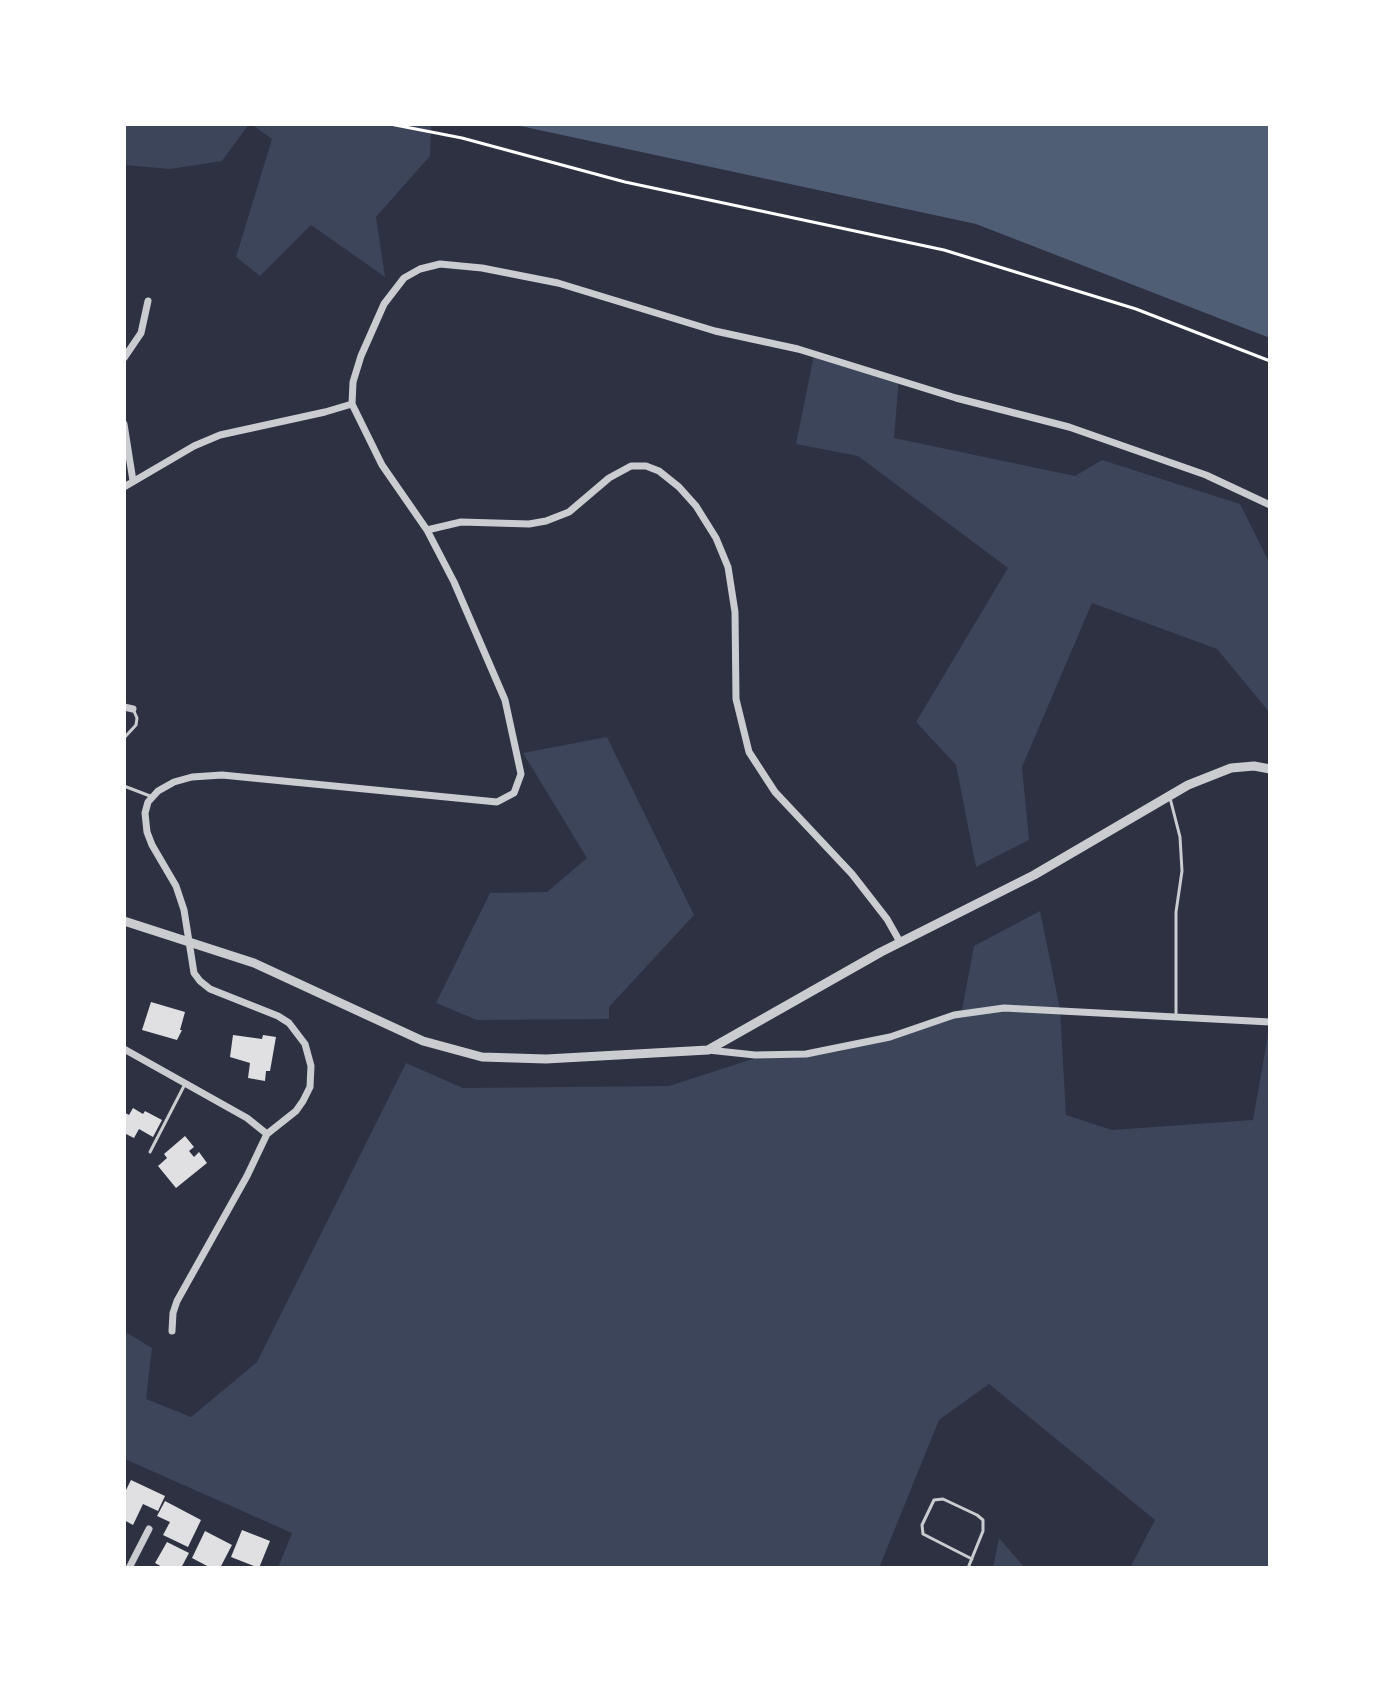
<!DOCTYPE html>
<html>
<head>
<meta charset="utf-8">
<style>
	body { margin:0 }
	#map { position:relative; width:1394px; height:1692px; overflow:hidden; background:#2d3142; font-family:"Space Grotesk",sans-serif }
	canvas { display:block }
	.frame { position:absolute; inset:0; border:126px solid #fff; pointer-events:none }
</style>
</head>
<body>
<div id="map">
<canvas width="1394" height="1692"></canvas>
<div class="frame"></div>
</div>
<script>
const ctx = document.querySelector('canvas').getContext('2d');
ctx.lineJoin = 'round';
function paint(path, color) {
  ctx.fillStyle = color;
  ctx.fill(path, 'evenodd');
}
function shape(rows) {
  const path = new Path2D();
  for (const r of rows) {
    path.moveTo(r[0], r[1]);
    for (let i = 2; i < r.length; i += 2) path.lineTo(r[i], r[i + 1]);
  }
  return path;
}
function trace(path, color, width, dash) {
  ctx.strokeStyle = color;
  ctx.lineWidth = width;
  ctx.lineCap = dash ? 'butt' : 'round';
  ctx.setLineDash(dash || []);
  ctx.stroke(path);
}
const green = shape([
	[124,124,249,124,222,161,170,169,124,165],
	[251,124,431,124,430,156,376,217,385,277,311,225,260,276,236,257,272,139],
	[814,355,899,378,894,438,1075,476,1102,460,1240,504,1270,564,1270,713,1217,649,1092,603,1022,767,1029,840,976,867,956,765,916,722,1008,568,858,456,796,444],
	[607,737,694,915,609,1007,609,1019,477,1020,436,1003,490,893,547,892,587,858,523,753],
	[1040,911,1060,1009,1066,1115,1112,1130,1253,1120,1270,1023,1270,1568,1130,1568,1155,1520,989,1384,939,1420,879,1568,278,1568,292,1533,127,1460,124,1462,124,1331,152,1348,146,1399,191,1417,257,1362,406,1063,463,1088,669,1086,771,1053,838,1052,962,1010,974,946],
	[999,1538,1025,1568,993,1568]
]);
const water = shape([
	[511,124,1270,124,1270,338,976,224]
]);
const building = shape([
	[151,1002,185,1012,180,1030,182,1030,177,1040,142,1030],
	[233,1035,262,1039,263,1035,276,1037,270,1071,266,1071,265,1081,248,1078,250,1063,230,1057],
	[133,1108,143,1114,145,1111,162,1120,153,1137,139,1129,134,1138,124,1133,124,1112,129,1115],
	[185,1136,194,1147,189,1151,194,1157,199,1152,207,1163,176,1188,158,1166,167,1158,164,1154],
	[131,1480,165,1496,158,1511,143,1504,133,1525,124,1520,124,1494],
	[165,1501,201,1520,188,1547,163,1535,170,1522,157,1516],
	[242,1530,270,1541,259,1568,231,1557],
	[205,1531,232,1545,220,1568,211,1568,192,1558],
	[167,1542,189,1553,181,1568,164,1568,155,1563]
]);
const path = shape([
	[390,124,462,138,625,182,944,250,1136,309,1270,361]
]);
const service = shape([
	[124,738,136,725,137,718,133,709],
	[124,786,150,796],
	[1170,798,1180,837,1182,871,1176,912,1176,1017],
	[150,1152,185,1084],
	[968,1568,983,1531,983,1520,977,1515,943,1499,934,1500,922,1525,923,1534,972,1559]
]);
const minor = shape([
	[124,358,141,333,148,301],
	[124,424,133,481],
	[124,487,194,446,220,435,325,412,352,404],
	[427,530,461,522,529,524,546,521,569,512,609,478,631,466,646,466,659,471,679,487,696,506,716,538,728,567,735,612,736,699,749,752,775,792,852,874,887,919,900,942],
	[124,707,133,709],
	[124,1049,247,1118,267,1134],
	[708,1050,755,1055,806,1054,890,1037,954,1015,1004,1008,1270,1022],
	[172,1331,173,1313,177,1301,247,1176,267,1134,296,1111,303,1101,310,1087,311,1066,305,1044,289,1023,278,1016,210,989,200,981,194,973,184,910,176,886,152,845,147,832,145,813,148,802,158,791,174,782,192,777,222,775,497,802,514,793,521,774,505,700,454,582,427,530,382,465,352,404,353,382,361,356,384,304,404,278,420,269,440,264,482,268,558,283,715,331,798,349,956,398,1069,427,1206,475,1270,505],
	[129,1568,149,1529]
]);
const tertiary = shape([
	[124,921,254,963,423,1041,482,1057,546,1059,708,1050,881,952,1034,875,1188,785,1231,768,1254,766,1270,769]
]);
paint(green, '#3c4559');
paint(water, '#4f5d75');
paint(building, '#e0e0e3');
trace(path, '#fff', 3);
trace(service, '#caccd0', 3);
trace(minor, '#caccd0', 7);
trace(tertiary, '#caccd0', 9);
</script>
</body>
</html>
